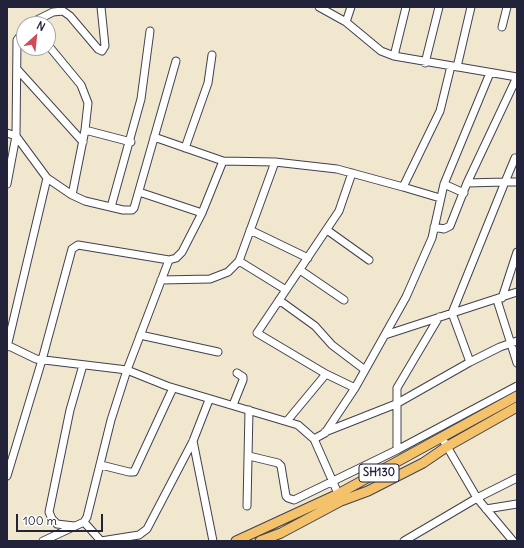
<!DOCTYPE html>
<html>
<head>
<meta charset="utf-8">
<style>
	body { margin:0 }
	#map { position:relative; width:524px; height:548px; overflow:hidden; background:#f1e7ce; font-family:Delius,sans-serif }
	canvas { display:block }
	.frame { position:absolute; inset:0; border:8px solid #22223b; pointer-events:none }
	.north { position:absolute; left:16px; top:16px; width:40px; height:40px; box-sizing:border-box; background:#fff; border:1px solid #a7a7b1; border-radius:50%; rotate:27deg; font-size:11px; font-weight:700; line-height:16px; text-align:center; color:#22223b }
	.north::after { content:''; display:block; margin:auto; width:14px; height:18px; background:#d1495b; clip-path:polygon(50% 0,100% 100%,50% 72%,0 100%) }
	.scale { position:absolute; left:16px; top:514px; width:87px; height:18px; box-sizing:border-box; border:2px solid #22223b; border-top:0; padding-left:5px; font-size:12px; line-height:14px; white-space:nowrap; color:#22223b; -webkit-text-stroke:3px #fff; paint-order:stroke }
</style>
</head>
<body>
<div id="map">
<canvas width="524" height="548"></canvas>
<div class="frame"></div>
<div class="north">N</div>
<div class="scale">100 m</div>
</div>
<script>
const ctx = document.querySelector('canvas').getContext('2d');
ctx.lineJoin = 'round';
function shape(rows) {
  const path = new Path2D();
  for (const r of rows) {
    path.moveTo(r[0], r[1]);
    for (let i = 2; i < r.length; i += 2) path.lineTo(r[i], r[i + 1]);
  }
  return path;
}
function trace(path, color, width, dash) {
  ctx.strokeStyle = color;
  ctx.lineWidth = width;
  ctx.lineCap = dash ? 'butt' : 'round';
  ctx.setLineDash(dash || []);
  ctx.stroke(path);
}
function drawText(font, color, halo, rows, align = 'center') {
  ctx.font = font + ' Delius,sans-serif';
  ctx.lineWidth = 4;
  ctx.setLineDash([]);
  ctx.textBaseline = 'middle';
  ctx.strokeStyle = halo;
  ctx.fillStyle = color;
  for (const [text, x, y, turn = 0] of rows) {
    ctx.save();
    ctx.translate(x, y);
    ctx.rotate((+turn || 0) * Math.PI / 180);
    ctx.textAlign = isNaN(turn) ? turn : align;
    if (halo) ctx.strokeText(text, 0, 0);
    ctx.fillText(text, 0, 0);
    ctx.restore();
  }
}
const minor = shape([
	[319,7,346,22,381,51,394,56,517,77],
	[346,22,351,7],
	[36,24,37,20,53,12,63,11,70,16,98,49,102,51,105,46,101,7],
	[502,27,507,7],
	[394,56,406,7],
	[425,63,439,7],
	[457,67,471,7],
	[17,69,83,142],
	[85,130,131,142],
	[7,133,16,136,47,178],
	[154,137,223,161,275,162,337,169,403,187],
	[185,148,208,83,212,55],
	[352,173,339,211,257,333,326,374,355,388],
	[517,182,505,182,452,313,470,362,500,347,517,341],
	[467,183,517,77],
	[7,184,16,136,17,40,24,31],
	[444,184,464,193],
	[139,192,202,213],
	[72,195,85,201,123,210,132,210,134,208,176,61],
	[440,198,403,187,440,111,451,66],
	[111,207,141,99,150,31],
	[434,227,444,229,450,226,467,183,505,182,515,158],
	[250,230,308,258],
	[327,230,369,260],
	[239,261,286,290],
	[300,270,344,300],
	[161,280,210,279,228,272,239,261,275,162],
	[502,298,517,252],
	[279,300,315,326,332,345,365,370],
	[497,300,517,363],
	[140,335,218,352],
	[385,335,517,292],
	[7,345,36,359,127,370,167,386,298,425,314,439,340,498],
	[7,347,47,178,72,195,85,130,88,103,81,85,48,45],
	[233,405,243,380,243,377,237,373],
	[287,421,326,374],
	[325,432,396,404,470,362],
	[442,438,477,498,513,541],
	[314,439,325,433,355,388,406,297,432,238,444,184,490,73],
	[193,441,213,541],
	[397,450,397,388,439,317],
	[249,456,278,463,281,466,286,496,288,498,294,500,397,450,517,386],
	[101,465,129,472,134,472,173,388],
	[7,476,42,360,72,249,78,245,169,260,176,258,182,252,202,213,223,161],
	[247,506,249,410],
	[486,509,517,504],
	[84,522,101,541],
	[74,526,57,524,52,519,49,512,70,410,83,365],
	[43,541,84,522,87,517,111,420,127,370,169,260],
	[101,541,139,535,147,529,193,441,209,400],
	[404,541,477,498,517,478]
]);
const major = shape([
	[236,541,338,494,517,396],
	[260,541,281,533,341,501,368,491,423,463,448,446,517,407]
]);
const shields = [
	[379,473,40]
];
const shieldNames = [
	["SH130",379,473]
];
trace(minor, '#414051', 9);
trace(major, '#414051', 11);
trace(minor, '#fff', 7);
trace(major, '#f4c26a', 9);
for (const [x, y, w] of shields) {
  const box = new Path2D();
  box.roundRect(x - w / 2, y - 9, w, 18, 3);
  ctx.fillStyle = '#fff';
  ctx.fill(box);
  trace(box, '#22223b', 1);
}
drawText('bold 11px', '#22223b', null, shieldNames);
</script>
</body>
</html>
